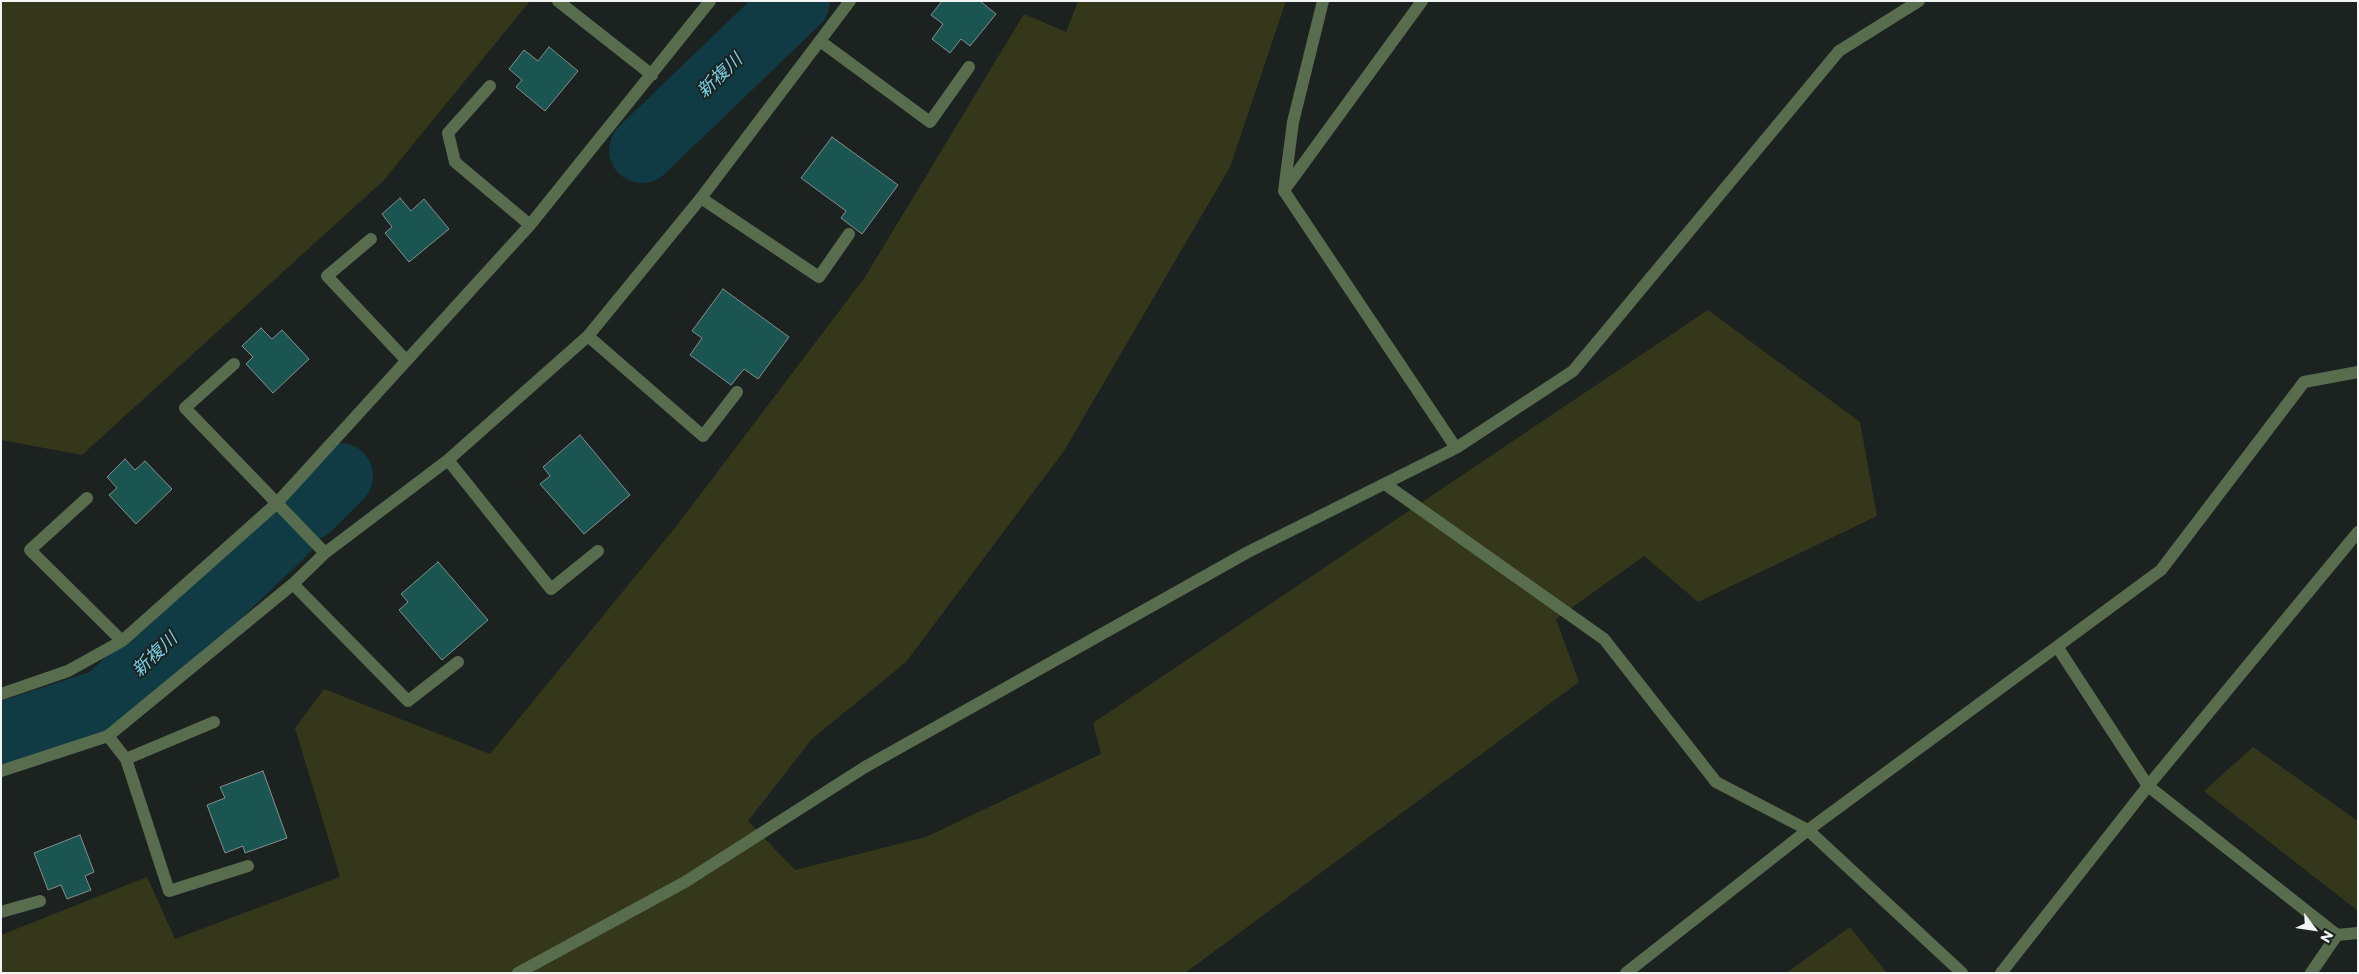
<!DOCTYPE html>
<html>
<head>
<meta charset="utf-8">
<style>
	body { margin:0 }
	#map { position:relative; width:2359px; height:974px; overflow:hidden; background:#1c221f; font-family:Montserrat,sans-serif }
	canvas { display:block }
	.frame { position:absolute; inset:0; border:2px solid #f1f4f2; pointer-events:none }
	.north { position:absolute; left:2289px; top:904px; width:50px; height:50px; -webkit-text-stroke:4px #1c221f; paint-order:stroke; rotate:121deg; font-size:14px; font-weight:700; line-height:20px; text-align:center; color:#f1f4f2 }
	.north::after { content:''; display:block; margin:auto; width:18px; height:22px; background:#f1f4f2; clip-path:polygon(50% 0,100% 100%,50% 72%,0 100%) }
</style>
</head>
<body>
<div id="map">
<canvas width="2359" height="974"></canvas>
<div class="frame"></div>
<div class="north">N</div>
</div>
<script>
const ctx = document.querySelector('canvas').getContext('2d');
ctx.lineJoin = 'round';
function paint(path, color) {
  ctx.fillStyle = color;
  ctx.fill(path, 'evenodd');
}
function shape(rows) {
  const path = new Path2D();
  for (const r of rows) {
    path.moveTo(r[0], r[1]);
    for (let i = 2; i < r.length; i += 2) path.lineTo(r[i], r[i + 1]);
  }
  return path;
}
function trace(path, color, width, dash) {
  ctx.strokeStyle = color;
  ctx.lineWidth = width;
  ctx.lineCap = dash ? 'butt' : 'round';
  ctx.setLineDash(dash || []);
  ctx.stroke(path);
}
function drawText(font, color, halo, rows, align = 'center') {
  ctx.font = font + ' Montserrat,"Noto Sans JP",sans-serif';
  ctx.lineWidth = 4;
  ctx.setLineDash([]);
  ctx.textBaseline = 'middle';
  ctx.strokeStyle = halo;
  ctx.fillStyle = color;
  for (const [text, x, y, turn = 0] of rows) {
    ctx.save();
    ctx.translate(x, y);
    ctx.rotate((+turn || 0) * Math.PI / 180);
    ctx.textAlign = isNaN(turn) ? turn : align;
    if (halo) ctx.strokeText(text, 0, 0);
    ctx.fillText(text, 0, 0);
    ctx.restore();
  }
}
const green = shape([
	[1,1,530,1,384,180,82,455,1,440],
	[1078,1,1286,1,1230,167,1064,451,906,662,812,739,748,821,795,870,926,837,1101,754,1093,723,1708,310,1860,422,1877,516,1698,602,1644,556,1556,619,1579,682,1185,973,1,973,1,935,147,877,175,939,340,877,295,728,324,689,490,754,678,524,865,277,1024,14,1066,32],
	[2253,747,2358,821,2358,911,2204,791],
	[1850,927,1887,973,1786,973]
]);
const river = shape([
	[642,150,797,1],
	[308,508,340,476],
	[1,736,107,701,284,532]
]);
const building = shape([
	[942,1,980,1,996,14,970,46,961,39,950,53,932,39,943,24,931,15,942,1],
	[549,47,578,71,545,111,516,87,522,80,509,69,524,50,538,61,549,47],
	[832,137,898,185,862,234,841,218,846,211,801,178,832,137],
	[400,198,411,211,424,199,449,229,409,262,385,233,392,227,382,214,400,198],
	[723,289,789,337,758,379,744,369,731,385,690,355,702,338,692,331,723,289],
	[261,328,272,339,282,330,309,359,273,393,246,364,253,357,242,346,261,328],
	[580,435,630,495,584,534,540,484,550,476,543,467,580,435],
	[125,459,135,470,145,461,172,489,136,524,109,495,117,488,107,477,125,459],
	[438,562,488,620,442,660,399,610,408,602,401,594,438,562],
	[263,771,287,838,245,853,243,846,225,853,207,805,225,798,220,787,263,771],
	[80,835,94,872,85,876,91,890,67,899,61,885,48,890,34,853,80,835]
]);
const lane = shape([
	[558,1,652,75],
	[1323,1,1293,122,1284,191,1456,448],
	[820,41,930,122,969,67],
	[490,86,448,133,455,162,530,225],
	[1285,189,1422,1],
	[701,198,819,277,849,234],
	[371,239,327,276,406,360],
	[588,336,703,436,737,392],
	[234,364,185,408,325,553],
	[448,460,551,589,598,551],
	[1385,484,1604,639,1716,782,1808,830,1962,973],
	[87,498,30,550,122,641],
	[293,584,408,701,458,662],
	[2058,648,2148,786,2337,935],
	[1,694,68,671,122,641,276,504,530,225,710,1],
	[108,736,126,759,169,891,248,866],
	[126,759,214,722],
	[1,771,108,736,293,584,325,553,448,460,588,336,701,198,850,1],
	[1,912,40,901],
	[518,973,685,882,865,767,1248,552,1456,448,1573,371,1839,51,1919,1],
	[1626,973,1808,830,2161,570,2304,382,2358,372],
	[2001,973,2148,786,2358,532],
	[2311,973,2337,935,2358,933]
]);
const waterNames = [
	["新複川",720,76,-44],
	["新複川",155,655,-44]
];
paint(green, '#35371b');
trace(river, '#103b44', 66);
paint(building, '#1a5552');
trace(building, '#868f8e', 1);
trace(lane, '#576d4e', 12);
drawText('italic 18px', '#78d1e7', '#1c221f', waterNames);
</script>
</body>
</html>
